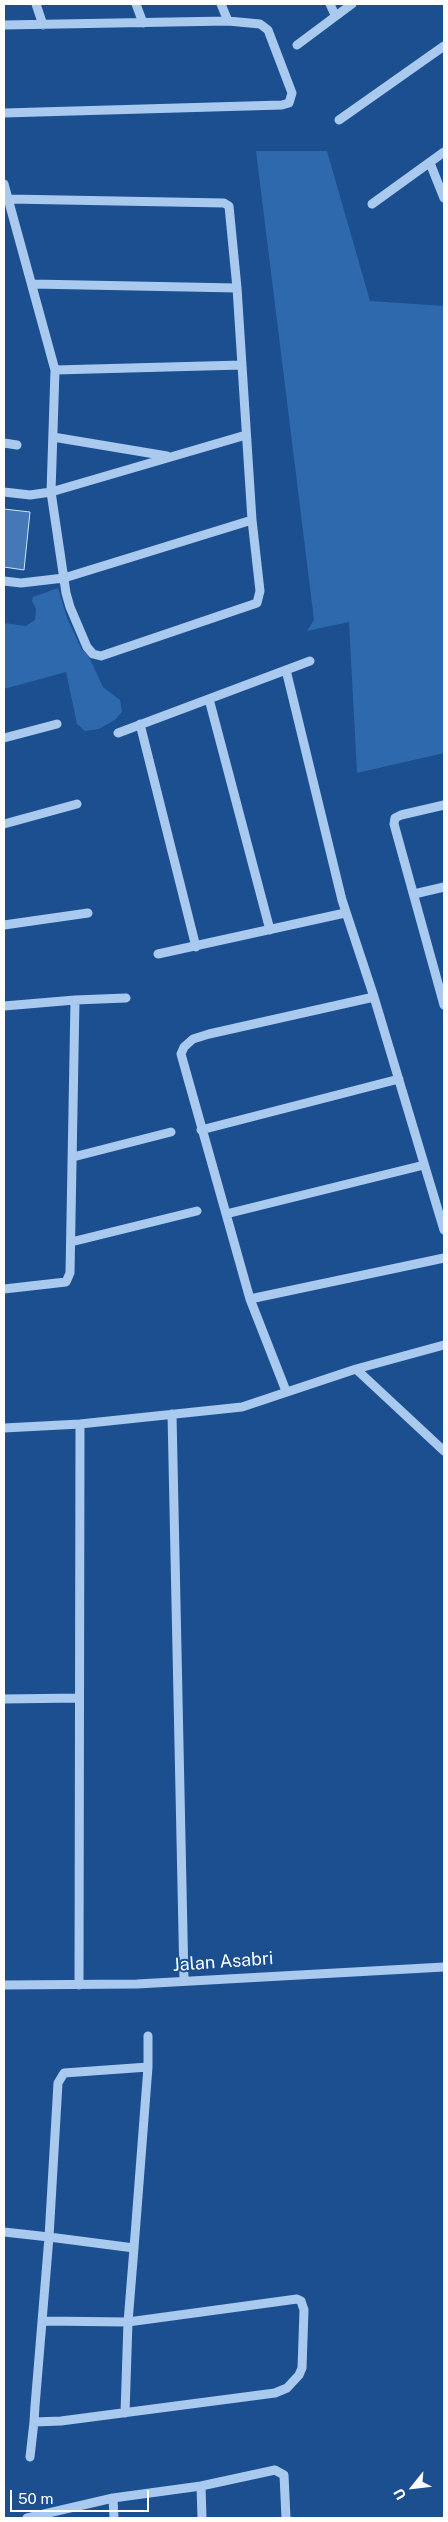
<!DOCTYPE html>
<html>
<head>
<meta charset="utf-8">
<style>
	body { margin:0 }
	#map { position:relative; width:448px; height:2522px; overflow:hidden; background:#1b4f8f; font-family:"Public Sans",sans-serif }
	canvas { display:block }
	.frame { position:absolute; inset:0; border:5px solid #fff; pointer-events:none }
	.north { position:absolute; left:388px; top:2462px; width:50px; height:50px; -webkit-text-stroke:4px #1b4f8f; paint-order:stroke; rotate:241deg; font-size:14px; font-weight:700; line-height:20px; text-align:center; color:#fff }
	.north::after { content:''; display:block; margin:auto; width:18px; height:22px; background:#fff; clip-path:polygon(50% 0,100% 100%,50% 72%,0 100%) }
	.scale { position:absolute; left:10px; top:2490px; width:139px; height:22px; box-sizing:border-box; border:2px solid #fff; border-top:0; padding-left:6px; font-size:15px; line-height:18px; white-space:nowrap; color:#fff; -webkit-text-stroke:4px #1b4f8f; paint-order:stroke }
</style>
</head>
<body>
<div id="map">
<canvas width="448" height="2522"></canvas>
<div class="frame"></div>
<div class="north">U</div>
<div class="scale">50 m</div>
</div>
<script>
const ctx = document.querySelector('canvas').getContext('2d');
ctx.lineJoin = 'round';
function paint(path, color) {
  ctx.fillStyle = color;
  ctx.fill(path, 'evenodd');
}
function shape(rows) {
  const path = new Path2D();
  for (const r of rows) {
    path.moveTo(r[0], r[1]);
    for (let i = 2; i < r.length; i += 2) path.lineTo(r[i], r[i + 1]);
  }
  return path;
}
function trace(path, color, width, dash) {
  ctx.strokeStyle = color;
  ctx.lineWidth = width;
  ctx.lineCap = dash ? 'butt' : 'round';
  ctx.setLineDash(dash || []);
  ctx.stroke(path);
}
function drawText(font, color, halo, rows, align = 'center') {
  ctx.font = font + ' "Public Sans",sans-serif';
  ctx.lineWidth = 4;
  ctx.setLineDash([]);
  ctx.textBaseline = 'middle';
  ctx.strokeStyle = halo;
  ctx.fillStyle = color;
  for (const [text, x, y, turn = 0] of rows) {
    ctx.save();
    ctx.translate(x, y);
    ctx.rotate((+turn || 0) * Math.PI / 180);
    ctx.textAlign = isNaN(turn) ? turn : align;
    if (halo) ctx.strokeText(text, 0, 0);
    ctx.fillText(text, 0, 0);
    ctx.restore();
  }
}
const green = shape([
	[256,151,327,151,370,301,444,306,444,753,357,773,349,622,307,631,314,620],
	[58,588,67,618,82,650,88,655,103,687,120,700,122,712,115,720,99,729,85,731,77,724,66,672,4,689,4,623,26,626,35,620,36,609,32,601,33,597]
]);
const building = shape([
	[4,509,30,512,24,570,4,567,4,509]
]);
const minor = shape([
	[36,4,43,25],
	[136,4,143,23],
	[221,4,228,21],
	[330,4,335,15],
	[4,25,228,21,260,24,268,30,292,93,289,103,282,105,4,113],
	[297,45,352,4],
	[339,120,444,46],
	[430,163,444,198],
	[4,184,55,370,51,492,66,593,70,607,87,647,93,654,101,656,257,603,260,591,252,520,237,288,229,206,224,203,9,199],
	[372,204,444,152],
	[32,284,237,288],
	[55,370,242,365],
	[53,437,167,456],
	[4,443,17,445],
	[4,492,30,495,51,492,246,435],
	[4,581,21,583,64,578,252,520],
	[286,670,342,900,374,997,444,1230],
	[209,699,270,930],
	[140,724,196,947],
	[118,733,310,661],
	[4,738,57,724],
	[444,805,401,815,395,818,394,824,444,1005],
	[4,824,77,804],
	[414,894,444,887],
	[4,925,88,913],
	[158,954,345,913],
	[75,1000,126,998],
	[4,1006,75,1000,70,1273,66,1282,4,1289],
	[201,1130,399,1079],
	[73,1157,171,1132],
	[226,1214,424,1165],
	[71,1242,197,1211],
	[250,1299,444,1258],
	[356,1369,444,1451],
	[286,1391,250,1299,181,1054,184,1047,193,1039,209,1034,374,997],
	[172,1414,184,1981],
	[4,1428,80,1424,242,1407,356,1369,444,1345],
	[4,1699,79,1698],
	[4,1985,137,1984,444,1967],
	[79,1985,80,1424],
	[148,2036,148,2067],
	[4,2232,49,2237,35,2406,34,2422,61,2421,275,2393,287,2388,299,2375,302,2368,304,2310,301,2301,297,2299,128,2322,42,2321],
	[125,2413,128,2322,134,2248,148,2067,64,2073,58,2083,49,2237,134,2248],
	[30,2457,34,2422],
	[201,2486,202,2518],
	[113,2498,114,2518],
	[27,2518,113,2498,201,2486,275,2470,284,2475,286,2518]
]);
const streetNames = [
	["Jalan Asabri",223,1962,-4]
];
paint(green, '#2e69ad');
paint(building, '#4478b7');
trace(building, '#cfe3fa', 1);
trace(minor, '#a9c9ee', 9);
drawText('18px', '#fff', '#1b4f8f', streetNames);
</script>
</body>
</html>
